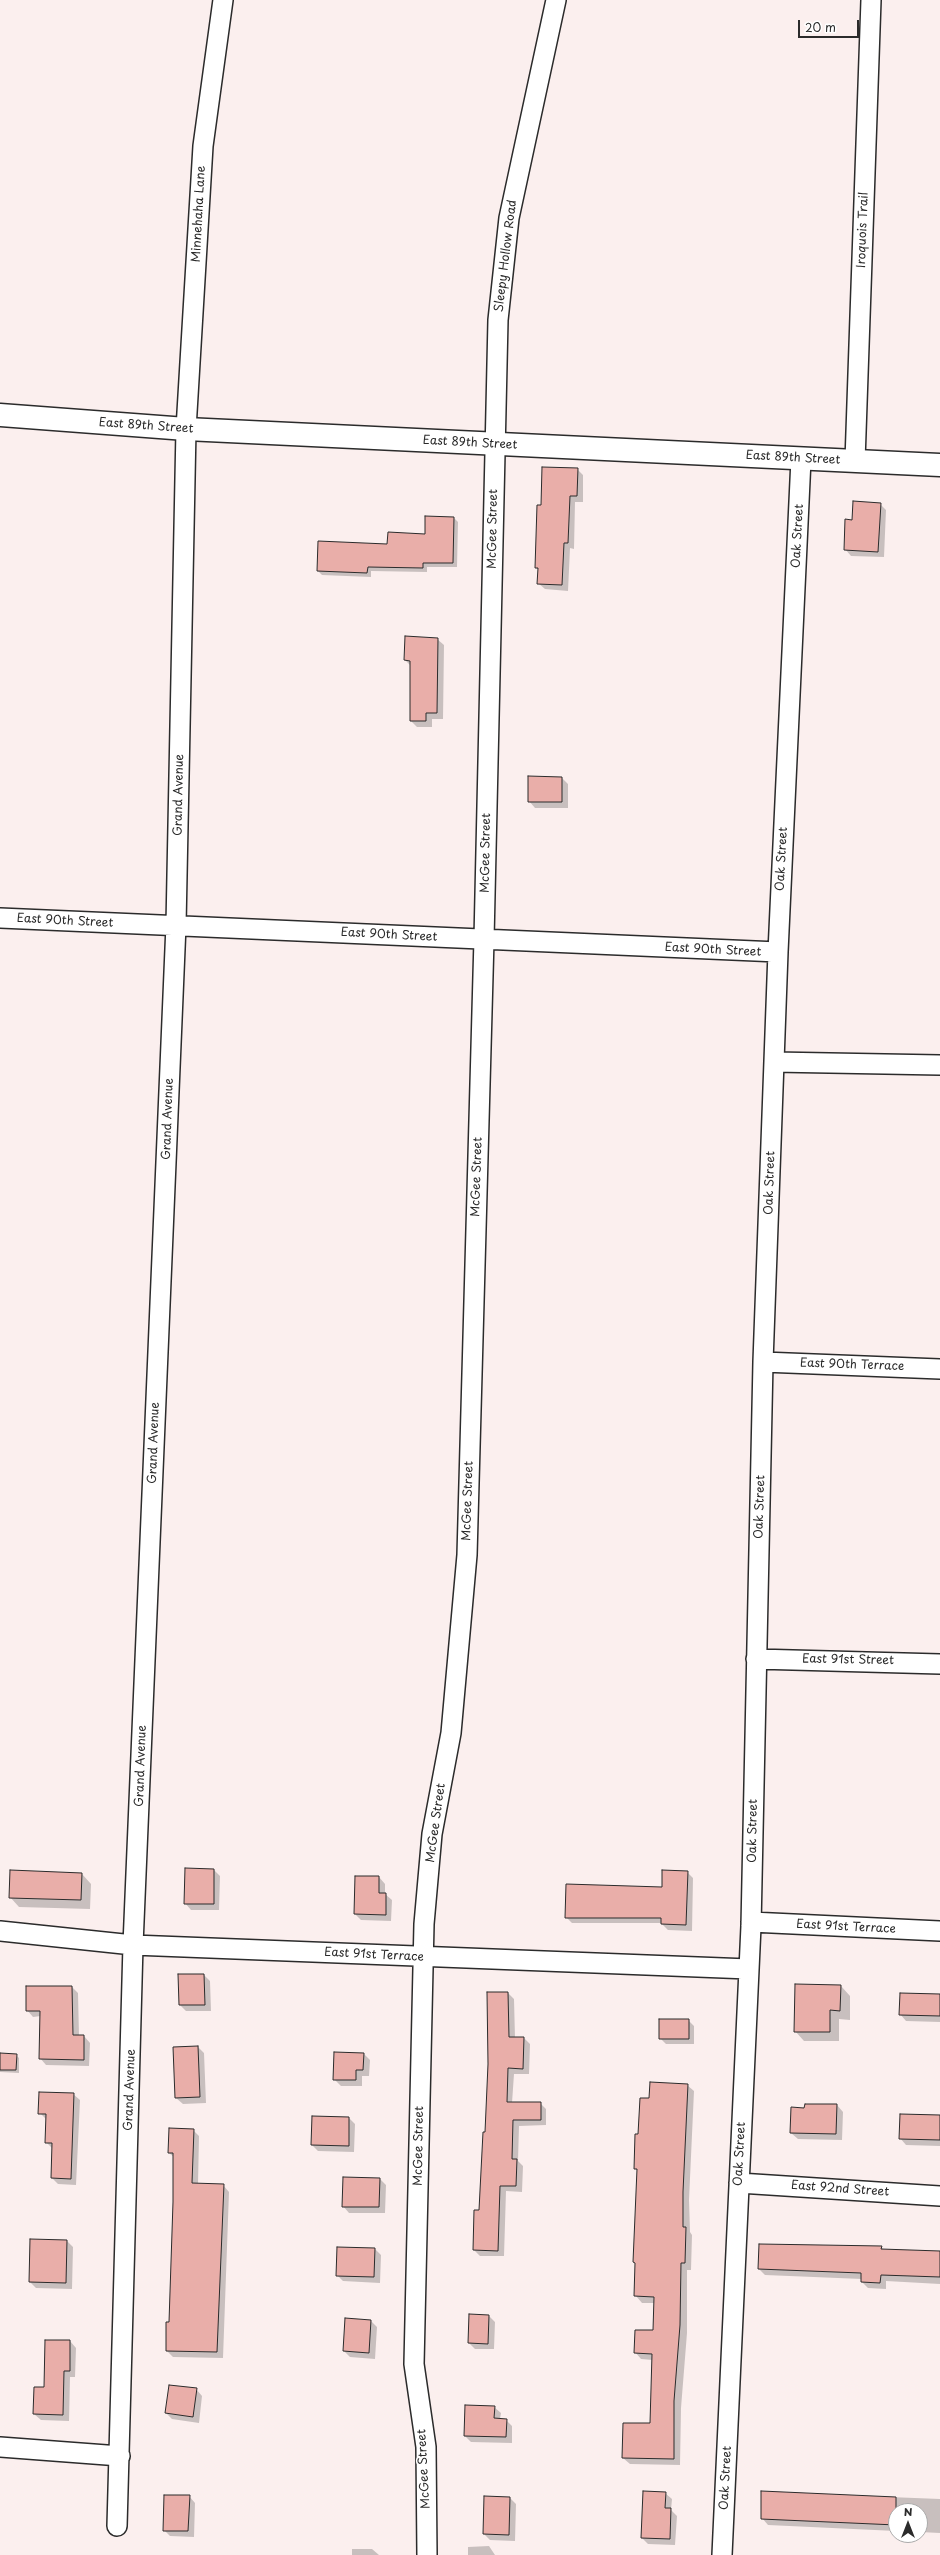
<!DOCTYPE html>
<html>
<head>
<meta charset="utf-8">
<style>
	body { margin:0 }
	#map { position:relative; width:940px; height:2555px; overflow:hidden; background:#fbefee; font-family:"Playpen Sans",sans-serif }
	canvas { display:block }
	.north { position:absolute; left:888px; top:2503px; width:40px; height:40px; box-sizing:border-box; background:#fff; border:1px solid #aaa; border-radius:50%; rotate:0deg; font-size:11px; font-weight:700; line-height:16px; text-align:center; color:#2b2b2b }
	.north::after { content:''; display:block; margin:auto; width:14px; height:18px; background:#2b2b2b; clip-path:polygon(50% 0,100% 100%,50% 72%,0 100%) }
	.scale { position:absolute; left:798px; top:20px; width:61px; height:18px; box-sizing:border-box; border:2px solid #2b2b2b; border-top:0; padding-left:5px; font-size:12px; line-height:14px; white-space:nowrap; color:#2b2b2b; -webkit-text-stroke:3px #fff; paint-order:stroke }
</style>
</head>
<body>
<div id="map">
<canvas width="940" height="2555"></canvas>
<div class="north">N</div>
<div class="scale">20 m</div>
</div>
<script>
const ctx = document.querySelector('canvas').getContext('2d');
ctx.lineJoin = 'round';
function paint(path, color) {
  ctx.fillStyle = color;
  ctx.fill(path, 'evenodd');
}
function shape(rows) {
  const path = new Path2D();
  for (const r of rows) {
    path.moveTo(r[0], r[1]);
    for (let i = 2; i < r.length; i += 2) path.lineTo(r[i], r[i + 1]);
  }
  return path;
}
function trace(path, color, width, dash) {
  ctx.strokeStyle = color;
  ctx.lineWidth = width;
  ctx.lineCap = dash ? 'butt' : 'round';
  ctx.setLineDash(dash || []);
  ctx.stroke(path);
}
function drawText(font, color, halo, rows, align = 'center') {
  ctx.font = font + ' "Playpen Sans",sans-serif';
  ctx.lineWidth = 3;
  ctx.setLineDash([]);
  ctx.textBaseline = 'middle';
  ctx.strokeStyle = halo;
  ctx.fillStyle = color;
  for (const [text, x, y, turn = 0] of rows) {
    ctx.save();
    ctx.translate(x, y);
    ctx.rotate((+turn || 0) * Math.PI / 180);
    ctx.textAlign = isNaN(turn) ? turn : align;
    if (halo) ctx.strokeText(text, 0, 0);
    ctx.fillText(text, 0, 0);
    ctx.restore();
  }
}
const shadow = shape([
	[577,469,583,475,583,502,575,502,574,549,570,548,568,591,545,589,538,583,539,570,536,568,542,506],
	[880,504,886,510,884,557,851,556,845,549,853,521],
	[454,518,458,522,457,567,427,567,427,572,371,571,371,577,322,575,318,571,388,545,426,535],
	[437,639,444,645,443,719,432,719,432,727,417,727,411,721,411,666,405,660],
	[562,778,568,784,568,808,535,808,529,801],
	[214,1870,220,1876,219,1910,191,1910,185,1903],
	[687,1872,693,1878,692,1931,668,1930,661,1923,572,1923,566,1917,663,1888],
	[82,1874,91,1884,90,1909,19,1907,10,1897],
	[379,1877,385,1884,385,1894,392,1900,391,1921,361,1920,355,1914],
	[204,1975,210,1981,211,2011,186,2011,180,2005],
	[841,1986,850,1996,850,2020,839,2019,839,2041,804,2041,795,2031],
	[72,1987,78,1993,79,2036,84,2036,90,2043,89,2066,46,2065,40,2058,41,2016,33,2017,27,2010],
	[508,1993,514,1999,515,2038,524,2038,530,2044,529,2074,514,2074,512,2103,540,2103,546,2109,546,2125,519,2126,518,2161,523,2166,522,2192,506,2191,504,2256,480,2256,474,2250,480,2211,486,2133],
	[940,1995,940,2022,906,2021,900,2014],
	[688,2020,694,2026,694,2044,666,2044,660,2038],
	[198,2047,204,2053,206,2103,183,2104,176,2098],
	[0,2054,16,2055,19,2058,19,2073,0,2072],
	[364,2054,370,2060,369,2076,362,2076,362,2086,341,2086,334,2079],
	[687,2085,694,2091,689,2200,690,2232,692,2235,691,2270,687,2270,687,2333,681,2408,680,2465,630,2464,623,2458,651,2424,653,2360,641,2359,635,2352,654,2331,655,2303,642,2303,636,2296,636,2264,634,2262,638,2171,635,2168,639,2135,650,2099],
	[73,2094,80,2100,76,2185,58,2184,52,2178,53,2149,46,2142,46,2119,40,2113],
	[837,2105,843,2112,842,2140,798,2139,791,2133,805,2109],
	[940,2116,940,2146,906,2145,900,2138],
	[349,2118,355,2124,354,2152,318,2151,312,2145],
	[193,2130,199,2136,198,2185,223,2185,229,2192,223,2358,173,2357,167,2351,170,2323,174,2157,169,2153],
	[380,2179,386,2185,385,2213,349,2213,343,2206],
	[67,2241,73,2247,72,2289,36,2288,30,2282],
	[881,2247,885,2251,940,2253,940,2284,886,2281,886,2289,868,2288,862,2282,862,2279,765,2275,759,2269],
	[375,2249,381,2255,380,2283,343,2281,337,2275],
	[489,2316,495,2322,494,2349,475,2349,469,2343],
	[371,2321,377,2327,375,2359,350,2357,344,2351],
	[70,2341,76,2348,75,2377,70,2377,69,2421,41,2420,34,2414,45,2388],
	[196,2389,202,2396,199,2423,172,2419,166,2413],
	[494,2407,501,2413,500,2419,506,2420,512,2426,512,2443,471,2442,465,2436],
	[762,2492,940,2499,940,2533,920,2532,920,2511,896,2511,896,2531,768,2525,762,2518],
	[665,2493,672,2499,671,2510,677,2516,675,2545,648,2544,642,2538],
	[189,2496,195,2503,194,2537,170,2536,164,2530],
	[510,2498,516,2504,515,2541,490,2540,484,2534],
	[489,2546,495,2555,468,2555,468,2547],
	[352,2549,372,2549,379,2555,352,2555]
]);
const building = shape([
	[542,467,578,468,577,496,570,496,568,543,564,543,562,585,537,584,538,568,535,568,537,505,541,505,542,467],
	[853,501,881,503,878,552,844,550,845,519,852,520,853,501],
	[425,516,454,517,453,563,423,563,423,568,368,567,367,573,317,571,318,541,387,544,388,532,425,534,425,516],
	[405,636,438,638,437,713,426,713,426,721,410,721,410,661,404,660,405,636],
	[528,776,562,777,562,802,528,802,528,776],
	[185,1868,214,1869,214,1904,184,1904,185,1868],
	[10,1870,82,1873,81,1900,9,1898,10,1870],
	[662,1870,688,1871,686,1925,661,1924,661,1918,565,1918,566,1884,662,1887,662,1870],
	[355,1876,379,1876,379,1893,386,1893,386,1915,354,1914,355,1876],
	[178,1974,204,1974,205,2005,179,2005,178,1974],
	[795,1984,841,1985,840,2011,830,2010,830,2032,794,2032,795,1984],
	[26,1986,72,1986,73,2035,84,2035,84,2060,39,2059,40,2011,26,2011,26,1986],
	[487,1992,508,1992,509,2037,524,2037,523,2069,508,2068,507,2102,541,2102,541,2120,513,2120,512,2159,517,2159,516,2186,500,2186,498,2251,473,2250,474,2210,479,2210,483,2132,485,2132,488,2064,487,1992],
	[900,1993,940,1994,940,2016,899,2015,900,1993],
	[659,2019,689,2019,689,2039,659,2039,659,2019],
	[198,2046,200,2097,175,2098,173,2047,198,2046],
	[334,2052,364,2053,363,2070,356,2070,356,2080,333,2080,334,2052],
	[0,2053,17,2054,16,2070,0,2070,0,2053],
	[650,2082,688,2084,683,2192,683,2227,686,2227,685,2263,681,2263,680,2325,674,2401,674,2459,622,2458,623,2423,650,2423,652,2354,634,2353,635,2330,653,2330,654,2297,634,2296,635,2263,633,2262,637,2169,634,2169,635,2134,638,2134,640,2098,649,2098,650,2082],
	[39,2092,74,2093,71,2179,51,2178,52,2143,45,2143,46,2114,38,2114,39,2092],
	[805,2104,837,2104,836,2134,790,2133,791,2107,804,2108,805,2104],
	[900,2114,940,2115,940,2140,899,2139,900,2114],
	[312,2116,349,2117,349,2146,311,2145,312,2116],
	[169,2128,194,2129,192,2183,224,2184,217,2352,166,2351,166,2322,169,2322,173,2202,173,2153,168,2153,169,2128],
	[343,2177,380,2178,379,2207,342,2207,343,2177],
	[30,2239,67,2240,66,2283,29,2282,30,2239],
	[759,2244,882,2246,881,2249,940,2251,940,2277,881,2275,880,2283,861,2282,861,2273,758,2269,759,2244],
	[337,2247,375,2248,374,2277,336,2276,337,2247],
	[469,2314,489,2315,488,2344,468,2343,469,2314],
	[345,2318,371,2320,369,2353,343,2351,345,2318],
	[45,2340,70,2340,70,2371,64,2371,63,2415,33,2414,34,2387,44,2387,45,2340],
	[169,2385,197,2388,193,2417,165,2413,169,2385],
	[465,2405,495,2406,494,2418,507,2419,506,2437,464,2436,465,2405],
	[643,2491,666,2492,665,2508,671,2508,670,2539,641,2538,643,2491],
	[761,2491,896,2497,896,2525,761,2519,761,2491],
	[164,2495,190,2495,188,2531,163,2531,164,2495],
	[484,2496,510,2497,509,2535,483,2534,484,2496]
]);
const minor = shape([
	[855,461,871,0],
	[0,918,778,952],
	[774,1062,940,1065],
	[763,1362,940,1369],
	[756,1659,940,1664],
	[751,1922,940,1931],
	[0,1931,133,1945,749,1969],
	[739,2183,940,2196],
	[0,2447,120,2456],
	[117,2526,133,1945,176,925,186,429,203,146,223,0],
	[427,2555,426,2447,414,2364,424,1924,432,1834,451,1733,467,1555,484,939,498,320,509,218,556,0],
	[722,2555,751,1926,763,1362,778,952,801,459]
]);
const tertiary = shape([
	[0,415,186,429,940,465]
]);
const streetNames = [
	["Minnehaha Lane",199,214,-87],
	["Iroquois Trail",863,230,-88],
	["Sleepy Hollow Road",506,256,-83],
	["East 89th Street",146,426,4],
	["East 89th Street",470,443,3],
	["East 89th Street",793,458,3],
	["McGee Street",493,529,-89],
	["Oak Street",798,536,-87],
	["Grand Avenue",179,795,-89],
	["McGee Street",486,853,-89],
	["Oak Street",782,859,-87],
	["East 90th Street",65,921,3],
	["East 90th Street",389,935,3],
	["East 90th Street",713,950,3],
	["Grand Avenue",168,1119,-88],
	["McGee Street",477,1177,-88],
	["Oak Street",770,1183,-88],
	["East 90th Terrace",852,1365,2],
	["Grand Avenue",154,1443,-88],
	["McGee Street",468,1501,-88],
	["Oak Street",760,1507,-88],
	["East 91st Street",848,1660,1],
	["Grand Avenue",141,1766,-88],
	["McGee Street",436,1823,-82],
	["Oak Street",753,1831,-89],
	["East 91st Terrace",846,1927,3],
	["East 91st Terrace",374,1955,3],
	["Grand Avenue",130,2090,-88],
	["McGee Street",419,2146,-89],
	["Oak Street",740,2154,-87],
	["East 92nd Street",840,2189,4],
	["McGee Street",424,2469,-93],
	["Oak Street",726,2478,-87]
];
paint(shadow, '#0003');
paint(building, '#e9aea9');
trace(building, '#2b2b2b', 1);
trace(minor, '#2b2b2b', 22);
trace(tertiary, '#2b2b2b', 25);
trace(minor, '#fff', 19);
trace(tertiary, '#fff', 22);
drawText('12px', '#2b2b2b', '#fff', streetNames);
</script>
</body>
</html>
